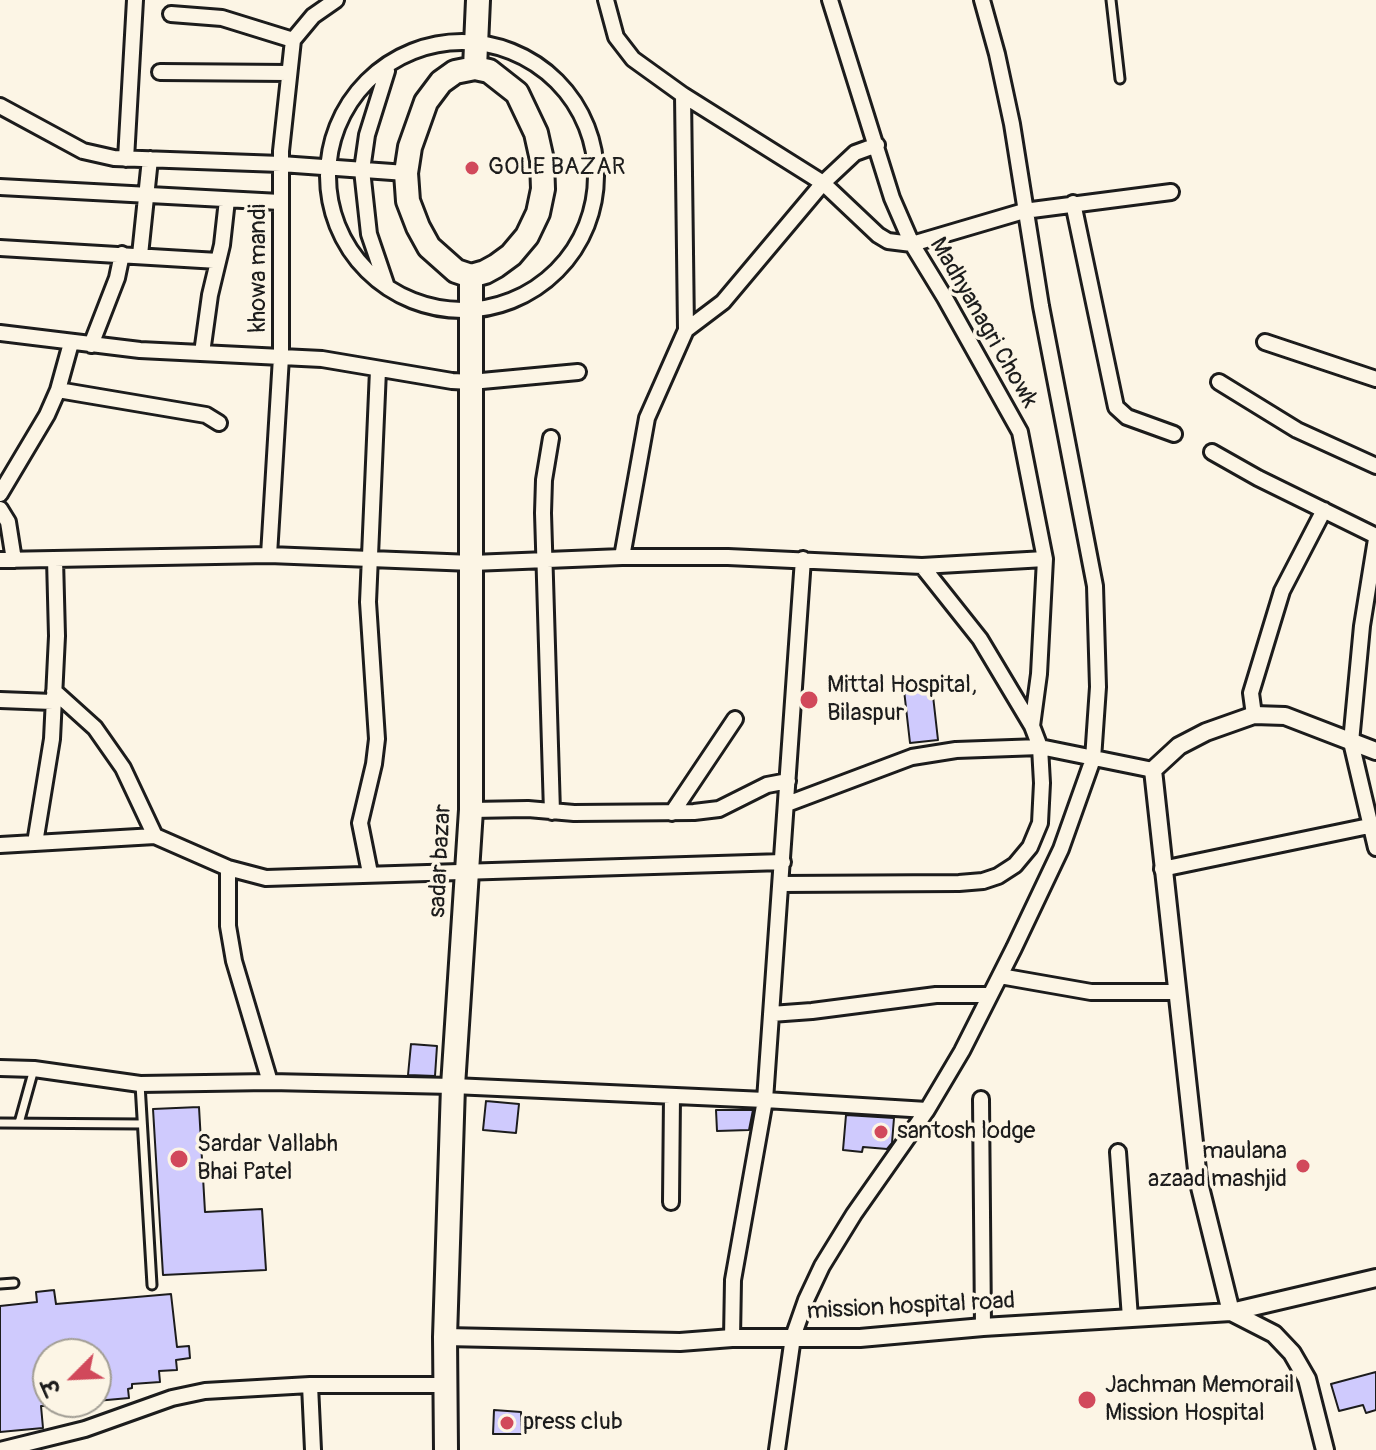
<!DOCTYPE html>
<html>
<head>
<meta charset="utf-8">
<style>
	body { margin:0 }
	#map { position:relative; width:1376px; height:1450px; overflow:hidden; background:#fcf5e5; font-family:Pangolin,"Playpen Sans Deva",sans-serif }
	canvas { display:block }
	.north { position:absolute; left:32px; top:1338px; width:80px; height:80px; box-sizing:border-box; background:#fcf5e5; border:2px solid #a29e95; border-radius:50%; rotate:246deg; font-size:22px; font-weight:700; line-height:32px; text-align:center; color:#1c1c1c }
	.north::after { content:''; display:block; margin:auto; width:28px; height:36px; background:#d1495b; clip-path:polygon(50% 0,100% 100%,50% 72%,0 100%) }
</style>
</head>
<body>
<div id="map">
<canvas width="1376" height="1450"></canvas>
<div class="north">उ</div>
</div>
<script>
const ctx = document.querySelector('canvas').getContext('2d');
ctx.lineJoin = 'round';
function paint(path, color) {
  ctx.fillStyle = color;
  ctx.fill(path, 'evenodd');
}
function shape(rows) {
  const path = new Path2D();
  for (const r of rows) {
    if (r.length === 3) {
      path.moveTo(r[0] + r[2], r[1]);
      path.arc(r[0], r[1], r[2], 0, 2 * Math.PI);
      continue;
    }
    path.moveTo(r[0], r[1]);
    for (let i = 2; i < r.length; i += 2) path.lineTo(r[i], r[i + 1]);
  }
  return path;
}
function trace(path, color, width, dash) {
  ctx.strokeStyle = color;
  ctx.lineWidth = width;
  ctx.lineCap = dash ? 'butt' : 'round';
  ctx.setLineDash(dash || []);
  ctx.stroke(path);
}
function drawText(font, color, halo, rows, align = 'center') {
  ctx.font = font + ' Pangolin,sans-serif';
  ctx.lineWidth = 7;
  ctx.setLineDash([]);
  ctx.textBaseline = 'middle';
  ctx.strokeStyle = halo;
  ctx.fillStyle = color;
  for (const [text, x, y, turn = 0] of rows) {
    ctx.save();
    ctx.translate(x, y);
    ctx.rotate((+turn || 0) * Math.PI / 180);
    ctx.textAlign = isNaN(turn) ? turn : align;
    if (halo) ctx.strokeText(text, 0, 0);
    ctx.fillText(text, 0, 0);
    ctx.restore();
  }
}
const building = shape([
	[932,687,938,740,910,743,904,690,932,687],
	[411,1044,437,1046,435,1076,408,1075,411,1044],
	[486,1101,519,1104,516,1133,483,1130,486,1101],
	[199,1107,205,1212,262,1209,266,1270,163,1275,153,1109,199,1107],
	[716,1110,753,1110,749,1130,717,1131,716,1110],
	[846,1115,894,1118,892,1143,887,1149,863,1147,862,1152,843,1150,846,1115],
	[54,1290,56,1304,171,1294,177,1347,189,1346,190,1358,176,1360,177,1370,159,1371,160,1382,132,1384,132,1388,128,1389,129,1398,96,1401,96,1354,48,1354,48,1406,41,1406,43,1428,0,1432,0,1306,37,1302,36,1292,54,1290],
	[1376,1372,1376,1410,1366,1413,1363,1405,1339,1411,1331,1384,1376,1372],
	[494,1410,521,1412,522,1434,493,1434,494,1410]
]);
const service = shape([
	[1111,0,1120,79],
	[140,1084,152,1285],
	[0,1123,142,1124],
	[19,1123,34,1069],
	[0,1284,14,1283]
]);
const minor = shape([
	[606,0,616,37,633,59,683,95,823,183,878,235,888,241,912,244,1024,211,1171,192],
	[830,0,892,198,912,244,945,298,1020,432,1045,559,1039,674,1032,726],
	[171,14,222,18,293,40],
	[462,176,134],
	[160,72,289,73],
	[683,95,686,330],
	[0,106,83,151,114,158,281,164,406,173],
	[126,159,135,0],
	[0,187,280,202],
	[1073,203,1116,407,1127,417,1174,434],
	[0,248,218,261],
	[140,255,150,159],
	[387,287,369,234,362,170,367,135,387,71],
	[0,333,140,350,322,359,452,381,471,382,578,372],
	[1265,342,1376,379],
	[91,345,117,278,122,254],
	[202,353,210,295,222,245,227,200],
	[1219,382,1297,430,1376,466],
	[58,390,206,415,219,423],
	[551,438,544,480,543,513,552,812],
	[1212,452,1258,478,1376,536],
	[0,494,47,415,58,390,71,343],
	[0,509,8,522,14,560],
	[1376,539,1362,626,1351,742,1376,848],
	[269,555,281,357,281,151,293,40,313,16,336,0],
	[622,557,647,418,686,330,723,302,823,183,855,153,877,145],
	[0,560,269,555,472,563,622,557,728,557,922,566,1045,559],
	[922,566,980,639,1032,726,1040,747,1153,770],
	[54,691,95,728,123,768,155,836],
	[0,700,53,702],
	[1254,715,1251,693,1282,591,1324,510],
	[471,810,528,809,574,813,694,812,719,809,767,785,788,781],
	[672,813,735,719],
	[35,843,52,739,57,636,55,559],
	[0,845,155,836,228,868,266,878,783,862],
	[228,868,228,926,234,961,270,1082],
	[1162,869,1369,826],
	[370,873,360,823,374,764,377,739,368,602,378,370],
	[781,884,959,883,983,881,998,876,1015,865,1030,847,1040,823,1042,783,1040,747,956,750,912,757,787,804],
	[1000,976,1091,992,1176,992],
	[771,1014,812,1011,936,995,990,995],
	[0,1068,34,1069,140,1084,270,1082,453,1086,765,1100,927,1110],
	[981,1099,983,1327],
	[1118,1152,1130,1318],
	[671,1202,672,1096],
	[732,1338,733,1280,765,1100,803,559],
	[310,1385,313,1450],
	[0,1450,85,1429,172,1398,205,1391,310,1385,445,1385],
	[777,1450,793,1337,806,1300,822,1266,854,1214,927,1110,962,1051,1014,948,1061,849,1093,759,1098,687,1095,586,1041,306,1012,124,997,54,982,0]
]);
const tertiary = shape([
	[445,1337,680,1342,732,1338,860,1338,983,1327,1231,1312,1376,1278],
	[1325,1450,1307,1379,1292,1353,1274,1334,1231,1312,1198,1179,1153,770,1179,746,1206,732,1254,715,1285,716,1376,751]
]);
const primary = shape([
	[475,68,489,71,517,93,536,133,542,160,543,189,538,213,527,236,511,255,496,266,485,272,471,276,456,271,429,247,418,227,408,201,406,173,410,147,426,102,441,82,455,72,475,68],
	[475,68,478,0],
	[446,1450,445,1337,453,1086,471,810,471,276]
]);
const markers = [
	[472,168,8,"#d1495b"],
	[809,700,10,"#d1495b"],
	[881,1132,8,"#d1495b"],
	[179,1159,10,"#d1495b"],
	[1303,1166,8,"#d1495b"],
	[1087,1400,10,"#d1495b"],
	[507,1423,8,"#d1495b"]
];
const poiNames = [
	["GOLE BAZAR",488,168],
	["Mittal Hospital,",827,686],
	["Bilaspur",827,714],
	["santosh lodge",897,1132],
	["Sardar Vallabh",197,1145],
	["Bhai Patel",197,1173],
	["maulana",1287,1152,"right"],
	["azaad mashjid",1287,1180,"right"],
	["Jachman Memorail",1105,1386],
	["Mission Hospital",1105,1414],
	["press club",523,1423]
];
const streetNames = [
	["khowa mandi",259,268,-90],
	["Madhyanagri Chowk",983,323,60],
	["sadar bazar",441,861,-87],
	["mission hospital road",911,1307,-3]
];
paint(building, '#cfcafd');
trace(building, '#1c1c1c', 2);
trace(service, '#1c1c1c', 13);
trace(minor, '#1c1c1c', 20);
trace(tertiary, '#1c1c1c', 22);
trace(primary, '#1c1c1c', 28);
trace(service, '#fcf5e5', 7);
trace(minor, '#fcf5e5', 14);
trace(tertiary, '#fcf5e5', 16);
trace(primary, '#fcf5e5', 22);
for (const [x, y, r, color] of markers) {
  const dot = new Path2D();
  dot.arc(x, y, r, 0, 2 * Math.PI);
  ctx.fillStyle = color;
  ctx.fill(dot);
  trace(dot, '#fcf5e5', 3);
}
drawText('24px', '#1c1c1c', '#fcf5e5', poiNames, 'left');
drawText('24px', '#1c1c1c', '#fcf5e5', streetNames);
</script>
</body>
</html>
